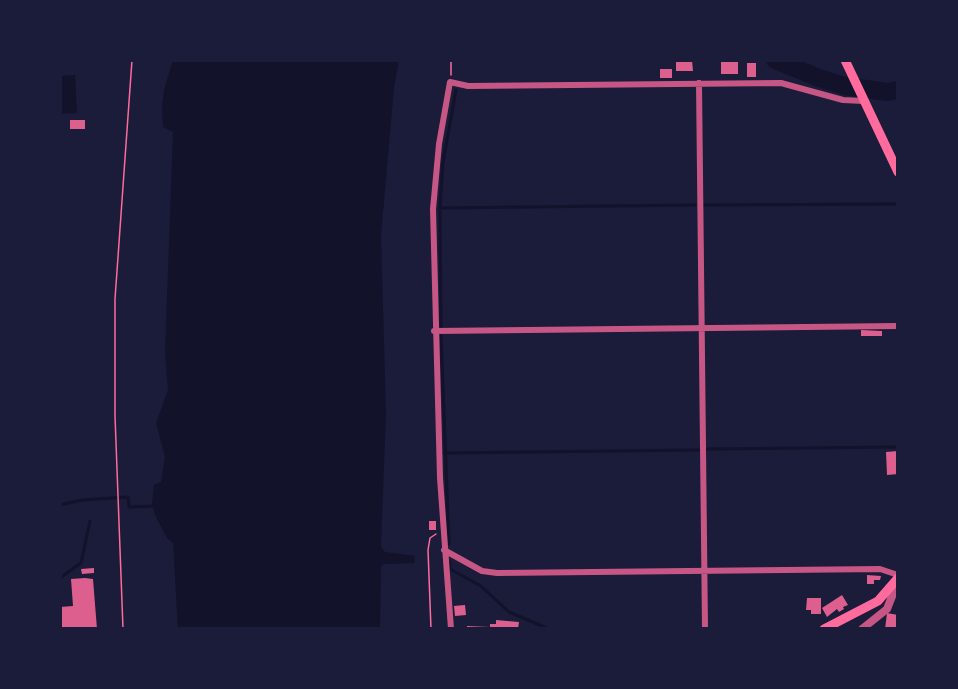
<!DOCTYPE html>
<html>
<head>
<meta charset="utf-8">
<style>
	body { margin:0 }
	#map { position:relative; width:958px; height:689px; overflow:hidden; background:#1b1b3a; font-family:"DejaVu Sans",sans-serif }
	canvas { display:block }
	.frame { position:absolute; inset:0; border:62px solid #1b1b3a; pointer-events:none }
</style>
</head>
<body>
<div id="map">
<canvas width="958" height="689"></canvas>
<div class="frame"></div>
</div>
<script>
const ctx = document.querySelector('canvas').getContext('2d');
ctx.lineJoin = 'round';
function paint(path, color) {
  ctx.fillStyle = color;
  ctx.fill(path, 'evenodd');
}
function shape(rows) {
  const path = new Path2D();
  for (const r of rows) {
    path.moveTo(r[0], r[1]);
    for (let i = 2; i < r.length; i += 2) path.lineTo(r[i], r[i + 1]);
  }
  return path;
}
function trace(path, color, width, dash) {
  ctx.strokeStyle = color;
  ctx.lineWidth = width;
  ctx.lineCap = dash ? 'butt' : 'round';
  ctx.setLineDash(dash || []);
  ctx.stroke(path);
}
const water = shape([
	[173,60,399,60,394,87,381,236,386,413,381,547,385,552,415,556,414,563,384,564,381,567,380,629,178,629,173,543,167,538,155,515,152,503,154,485,161,482,165,457,156,423,168,390,165,352,173,132,163,127,162,107,164,90],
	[75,75,77,113,60,114,60,76]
]);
const stream = shape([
	[703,205,898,204],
	[440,208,695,205],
	[441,328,440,208,443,162,456,90],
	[441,335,449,544],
	[707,449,898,447],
	[444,453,699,450],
	[60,505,82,500,128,497,129,507,156,506],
	[450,562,450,569,481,586,509,612,549,629],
	[60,578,81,563,90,521]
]);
const river = shape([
	[775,60,819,78,845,86,887,92,898,90]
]);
const building = shape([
	[676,60,692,60,693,71,676,71],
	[721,60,738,60,738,74,721,74],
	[747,63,756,63,756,77,747,77],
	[660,69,672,69,672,78,660,78],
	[70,120,85,120,85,129,70,129],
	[861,330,882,331,882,336,861,336],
	[898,451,898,474,887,475,886,452],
	[429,521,436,521,436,530,429,530],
	[94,568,94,573,82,574,81,569],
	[867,575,881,576,880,580,874,580,874,584,867,584],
	[85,578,93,579,97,629,60,629,60,607,73,606,71,579],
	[842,595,848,605,843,607,844,609,839,612,837,609,827,617,822,608],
	[807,598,821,598,821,614,811,614,811,610,806,610],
	[465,605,466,615,455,616,454,606],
	[887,613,898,615,896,629,885,629],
	[496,620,519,622,518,629,467,629,467,626,490,627,490,624,496,624]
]);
const path = shape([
	[451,75,451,60],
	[123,629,115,416,115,299,132,60],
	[431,629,428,550,430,538,436,534]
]);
const minor = shape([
	[699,83,705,629],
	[434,331,898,326],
	[444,550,482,571,497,573,880,569,898,575],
	[451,629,440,478,433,209,439,144,450,82,468,86,781,83,843,100,863,101]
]);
const tertiary = shape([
	[862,629,887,609,898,581]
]);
const primary = shape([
	[845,60,898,172],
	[824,629,878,601,898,578]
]);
paint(water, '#12122b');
trace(stream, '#12122b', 3);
trace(river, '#12122b', 18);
paint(building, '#dd5f8e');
trace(path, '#ff6b9d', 1.5);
trace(minor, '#c65784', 6);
trace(tertiary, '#c65784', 8);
trace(primary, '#ff6b9d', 9);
</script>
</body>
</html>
